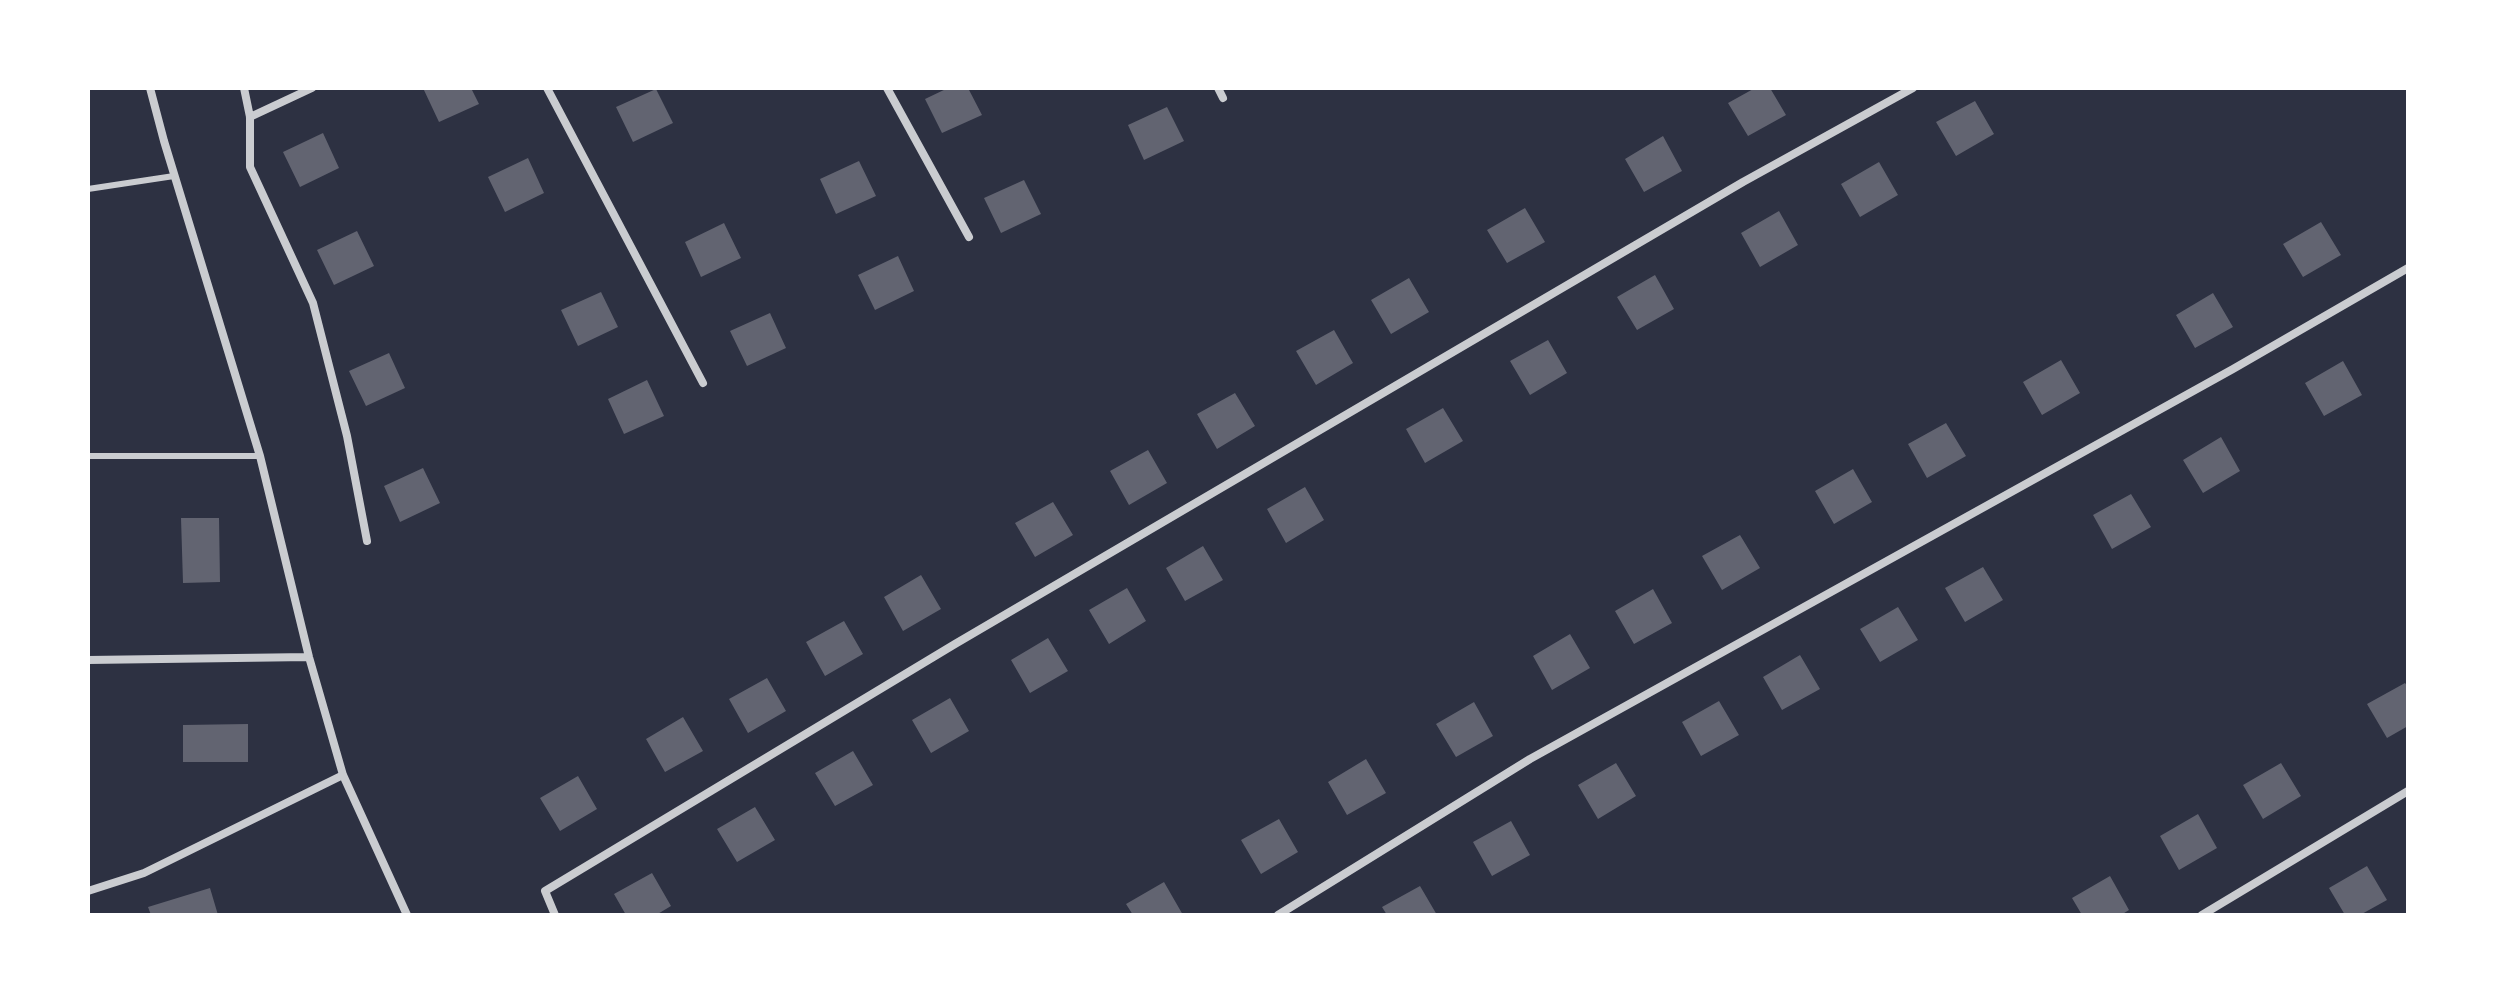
<!DOCTYPE html>
<html>
<head>
<meta charset="utf-8">
<style>
	body { margin:0 }
	#map { position:relative; width:2496px; height:1003px; overflow:hidden; background:#2d3142; font-family:Lato,sans-serif }
	canvas { display:block }
	.frame { position:absolute; inset:0; border:90px solid #fff; pointer-events:none }
</style>
</head>
<body>
<div id="map">
<canvas width="2496" height="1003"></canvas>
<div class="frame"></div>
</div>
<script>
const ctx = document.querySelector('canvas').getContext('2d');
ctx.lineJoin = 'round';
function paint(path, color) {
  ctx.fillStyle = color;
  ctx.fill(path, 'evenodd');
}
function shape(rows) {
  const path = new Path2D();
  for (const r of rows) {
    path.moveTo(r[0], r[1]);
    for (let i = 2; i < r.length; i += 2) path.lineTo(r[i], r[i + 1]);
  }
  return path;
}
function trace(path, color, width, dash) {
  ctx.strokeStyle = color;
  ctx.lineWidth = width;
  ctx.lineCap = dash ? 'butt' : 'round';
  ctx.setLineDash(dash || []);
  ctx.stroke(path);
}
const building = shape([
	[423,88,471,88,479,104,439,122],
	[948,88,968,88,982,115,942,133,925,99],
	[1755,88,1770,88,1786,115,1748,136,1728,103],
	[656,89,673,123,633,142,616,107],
	[1975,101,1994,134,1956,156,1936,122],
	[1167,107,1184,141,1144,160,1128,125],
	[323,133,339,168,300,187,283,152],
	[1663,136,1682,171,1644,192,1625,159],
	[528,158,544,193,505,212,488,177],
	[859,161,876,196,836,214,820,179],
	[1879,162,1898,195,1860,217,1841,184],
	[1024,180,1041,214,1001,233,984,198],
	[1525,208,1545,242,1507,263,1487,230],
	[1779,211,1798,245,1760,267,1741,233],
	[2321,222,2341,255,2303,277,2283,244],
	[724,223,741,258,701,277,685,242],
	[357,231,374,266,334,285,317,250],
	[898,256,914,291,875,310,858,275],
	[1655,275,1674,309,1637,330,1617,297],
	[1409,278,1429,312,1391,334,1371,300],
	[601,292,618,327,578,346,561,310],
	[2213,293,2233,327,2195,348,2176,315],
	[770,313,786,348,747,366,730,331],
	[1334,330,1353,363,1316,385,1296,351],
	[1548,340,1567,373,1530,395,1510,361],
	[389,353,405,388,366,406,349,371],
	[2061,360,2080,393,2042,415,2023,382],
	[2343,361,2362,395,2324,416,2305,383],
	[647,380,664,416,624,434,608,399],
	[1235,393,1255,426,1217,449,1197,414],
	[1443,408,1463,441,1425,463,1406,429],
	[1946,423,1966,456,1927,478,1908,444],
	[2221,437,2240,471,2203,493,2183,460],
	[1148,450,1167,483,1129,505,1110,471],
	[423,468,440,503,400,522,384,486],
	[1853,469,1872,502,1834,524,1815,491],
	[1305,487,1324,520,1286,543,1267,509],
	[2131,494,2151,527,2112,549,2093,515],
	[1053,502,1073,535,1035,557,1015,523],
	[181,518,219,518,220,582,183,583],
	[1740,535,1760,568,1722,590,1702,556],
	[1203,546,1223,580,1185,601,1166,568],
	[1983,567,2003,600,1965,622,1945,588],
	[921,575,941,609,903,631,884,597],
	[1127,588,1146,621,1109,644,1089,610],
	[1653,589,1672,623,1634,644,1615,611],
	[1898,607,1918,640,1880,662,1860,629],
	[844,621,863,654,825,676,806,642],
	[1570,634,1590,668,1552,690,1533,656],
	[1048,638,1068,671,1030,693,1011,660],
	[1800,655,1820,689,1782,710,1763,677],
	[767,678,786,711,748,733,729,699],
	[2405,683,2408,687,2408,726,2387,738,2367,704],
	[950,698,969,731,931,753,912,720],
	[1719,701,1739,735,1701,756,1682,722],
	[1474,702,1493,736,1456,757,1436,724],
	[683,717,703,751,665,772,646,739],
	[248,724,248,762,183,762,183,725],
	[853,751,873,785,835,806,815,773],
	[1366,759,1386,793,1347,815,1328,782],
	[1616,763,1636,796,1598,819,1578,785],
	[2281,763,2301,796,2263,819,2243,785],
	[578,776,597,809,560,831,540,798],
	[755,807,775,840,737,862,717,829],
	[2198,814,2217,848,2179,870,2160,836],
	[1279,819,1298,852,1261,874,1241,840],
	[1511,821,1530,855,1492,876,1473,842],
	[2367,866,2387,900,2360,915,2345,915,2329,888],
	[652,873,671,906,656,915,626,915,614,894],
	[2110,876,2129,910,2121,915,2082,915,2072,898],
	[1164,882,1183,915,1133,915,1126,904],
	[1420,886,1437,915,1387,915,1382,907],
	[210,888,218,915,151,915,148,907]
]);
const service = shape([
	[88,189,174,176],
	[88,456,260,456]
]);
const minor = shape([
	[150,88,164,141,260,456,309,657,343,775,407,915],
	[244,88,250,117,250,167,313,303,347,436,367,541],
	[547,88,703,383],
	[887,88,969,237],
	[1218,88,1223,98],
	[250,117,312,88],
	[88,660,309,657],
	[88,891,144,873,343,775],
	[555,915,545,891,955,644,1743,182,1913,88],
	[1278,915,1530,759,2233,369,2408,268],
	[2202,915,2408,791]
]);
paint(building, '#626471');
trace(service, '#caccd0', 6);
trace(minor, '#caccd0', 8);
</script>
</body>
</html>
